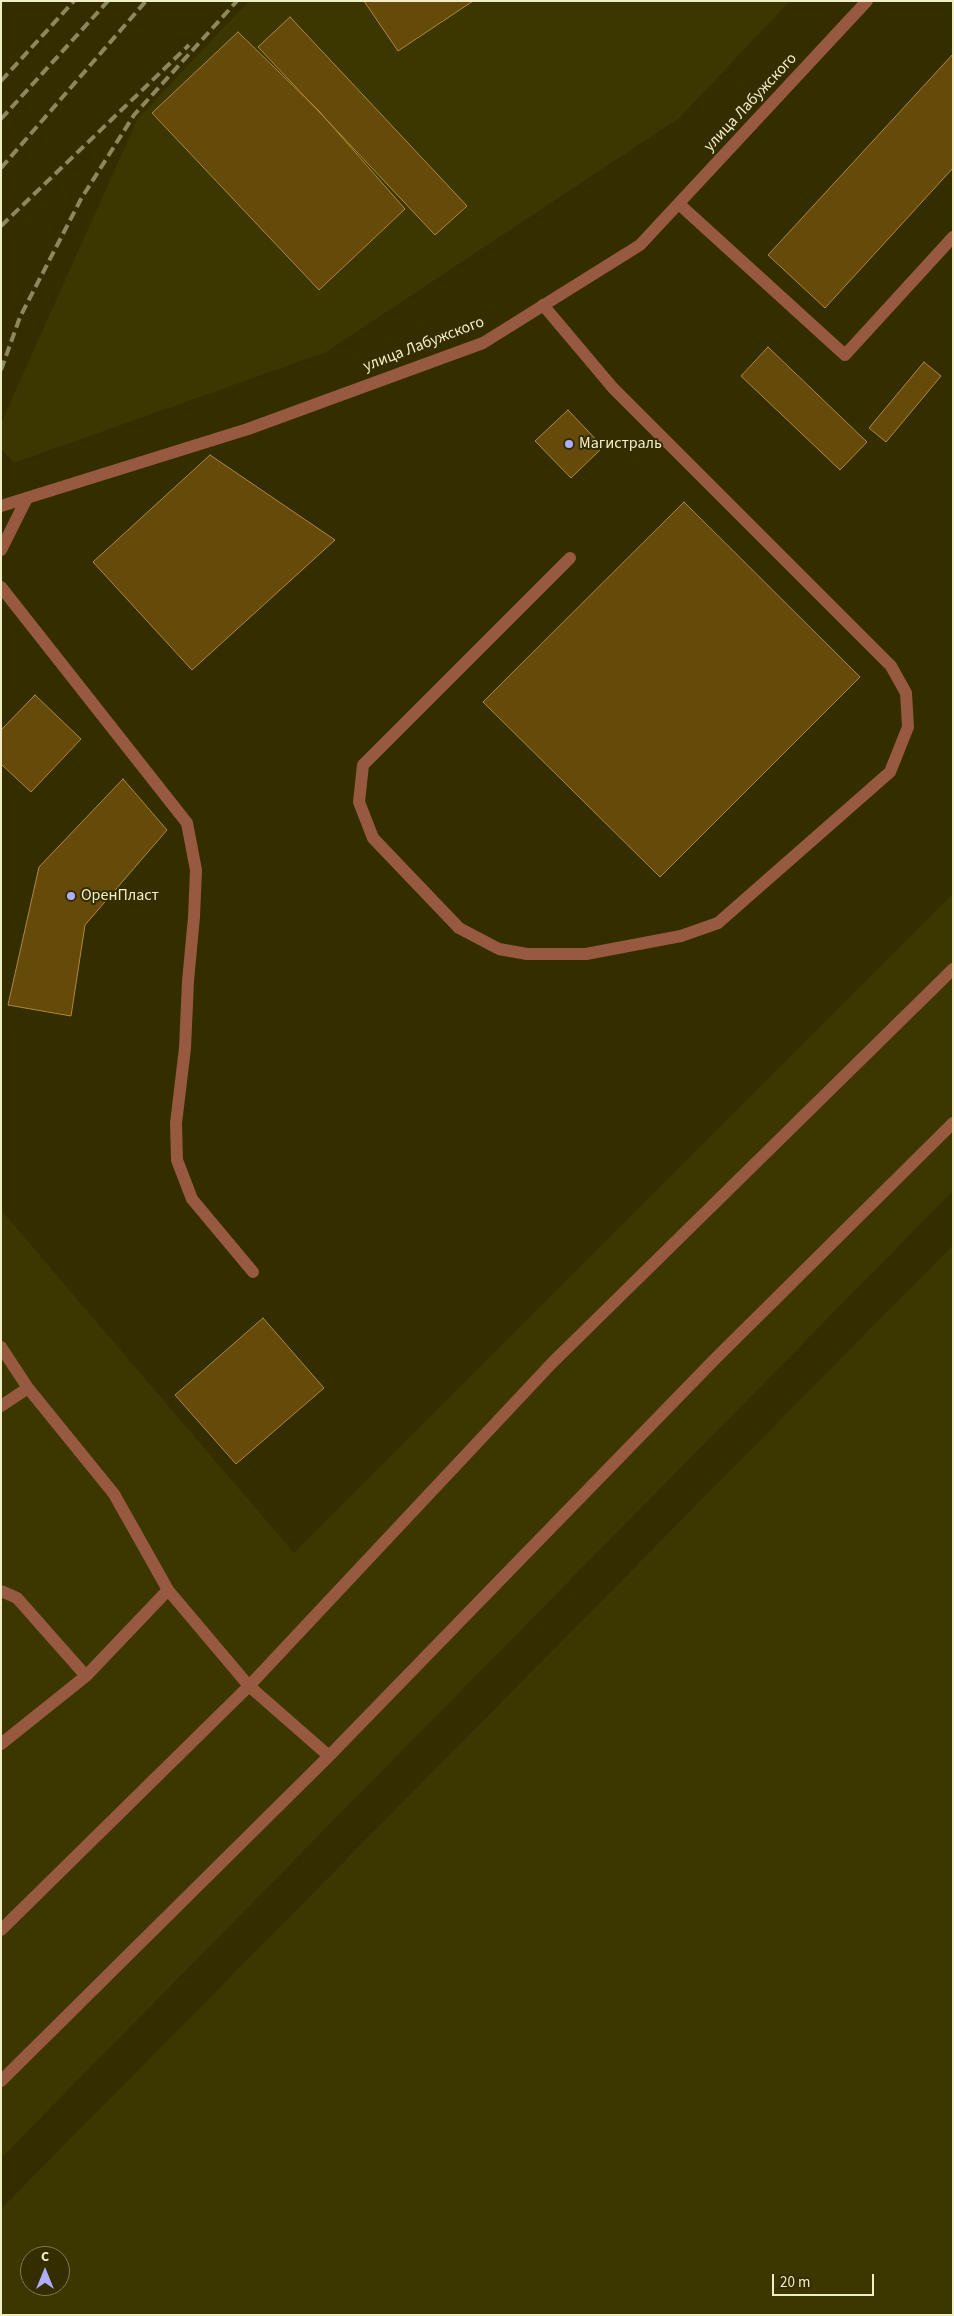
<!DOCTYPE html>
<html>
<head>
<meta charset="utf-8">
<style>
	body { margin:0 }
	#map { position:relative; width:954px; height:2316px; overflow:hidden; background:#332d00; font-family:"Source Sans 3",sans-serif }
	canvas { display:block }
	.frame { position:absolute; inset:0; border:2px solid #f1edc5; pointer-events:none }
	.north { position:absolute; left:20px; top:2246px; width:50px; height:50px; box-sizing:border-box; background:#332d00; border:1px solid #7f7a4f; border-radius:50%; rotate:0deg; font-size:14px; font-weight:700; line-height:20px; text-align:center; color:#f1edc5 }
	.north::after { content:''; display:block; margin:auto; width:18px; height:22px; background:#adaffb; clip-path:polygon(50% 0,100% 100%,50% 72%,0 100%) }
	.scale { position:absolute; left:772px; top:2274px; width:102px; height:22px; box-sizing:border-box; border:2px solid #f1edc5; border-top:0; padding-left:6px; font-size:15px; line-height:18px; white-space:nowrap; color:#f1edc5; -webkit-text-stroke:4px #332d00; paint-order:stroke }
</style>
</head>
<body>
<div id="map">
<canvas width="954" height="2316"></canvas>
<div class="frame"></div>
<div class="north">С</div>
<div class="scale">20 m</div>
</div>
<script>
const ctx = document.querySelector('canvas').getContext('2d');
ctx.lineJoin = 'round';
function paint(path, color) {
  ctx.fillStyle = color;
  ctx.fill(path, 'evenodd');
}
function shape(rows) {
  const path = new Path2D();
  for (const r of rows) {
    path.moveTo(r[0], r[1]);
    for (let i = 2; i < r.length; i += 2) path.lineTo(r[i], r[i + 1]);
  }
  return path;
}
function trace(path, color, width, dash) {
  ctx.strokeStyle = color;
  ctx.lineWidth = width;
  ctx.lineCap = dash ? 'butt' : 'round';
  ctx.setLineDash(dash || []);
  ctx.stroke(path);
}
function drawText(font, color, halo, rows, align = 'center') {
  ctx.font = font + ' "Source Sans 3",sans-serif';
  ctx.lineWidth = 4;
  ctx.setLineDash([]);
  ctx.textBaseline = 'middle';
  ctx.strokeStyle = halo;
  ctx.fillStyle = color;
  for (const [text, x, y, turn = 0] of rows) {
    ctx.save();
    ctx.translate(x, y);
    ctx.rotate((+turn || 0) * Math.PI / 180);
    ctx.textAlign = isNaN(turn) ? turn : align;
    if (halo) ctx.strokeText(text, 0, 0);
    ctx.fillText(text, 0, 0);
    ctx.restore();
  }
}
const built = shape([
	[249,1,790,1,679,118,326,352,14,463,1,449,1,423,138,118],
	[953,894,953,1191,1,2158,1,1210,294,1553],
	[953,1245,953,2315,1,2315,1,2209],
	[30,2256,60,2256,60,2286,30,2286]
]);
const building = shape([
	[364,1,473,1,398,51,364,1],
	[290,17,467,206,435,235,258,47,290,17],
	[238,32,319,111,405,209,319,290,152,113,238,32],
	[953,54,953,168,825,308,768,255,953,54],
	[768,347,867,442,840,470,741,376,768,347],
	[924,362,941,376,886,442,869,428,924,362],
	[568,410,603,447,571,478,535,441,568,410],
	[210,455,335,540,192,670,93,562,210,455],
	[684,502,860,677,660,877,483,702,684,502],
	[35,695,81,739,31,792,1,764,1,730,35,695],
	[123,779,167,830,85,925,71,1016,8,1005,39,867,123,779],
	[263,1318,324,1388,236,1464,175,1395,263,1318]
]);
const service = shape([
	[679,204,845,355,953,237],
	[543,305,613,388,891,666,906,693,908,727,890,772,718,923,681,936,586,954,527,954,499,949,459,928,373,838,359,802,363,765,570,558],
	[1,550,27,498],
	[1,587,187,823,196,870,194,917,188,981,185,1048,176,1123,177,1160,192,1199,253,1272],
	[1,1347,28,1388,114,1494,168,1590,249,1686,329,1756],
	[1,1406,28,1388],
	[1,1591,17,1598,86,1676],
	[1,1744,86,1676,168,1590],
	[1,1930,249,1686,552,1363,953,969],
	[1,2081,329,1756,715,1359,953,1123]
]);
const tertiary = shape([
	[1,506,248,429,483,343,640,245,867,1]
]);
const rail = shape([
	[1,81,74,1],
	[1,119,108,1],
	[1,168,146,1],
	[1,226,189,45],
	[1,370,20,317,81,199,134,115,237,1]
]);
const markers = [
	[569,444,5,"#adaffb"],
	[71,896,5,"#adaffb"]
];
const streetNames = [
	["улица Лабужского",751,103,-47],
	["улица Лабужского",424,345,-21]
];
const poiNames = [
	["Магистраль",579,444],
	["ОренПласт",81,896]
];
paint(built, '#3c3600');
paint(building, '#664a09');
trace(building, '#af893c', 1);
trace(service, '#975940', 12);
trace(tertiary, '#975940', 12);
trace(rail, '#8c875d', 4, [10, 5]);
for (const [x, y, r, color] of markers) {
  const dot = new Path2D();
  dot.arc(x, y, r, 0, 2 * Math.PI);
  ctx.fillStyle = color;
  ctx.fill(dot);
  trace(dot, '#332d00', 2);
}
drawText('16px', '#f1edc5', '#332d00', streetNames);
drawText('16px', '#f1edc5', '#332d00', poiNames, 'left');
</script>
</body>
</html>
